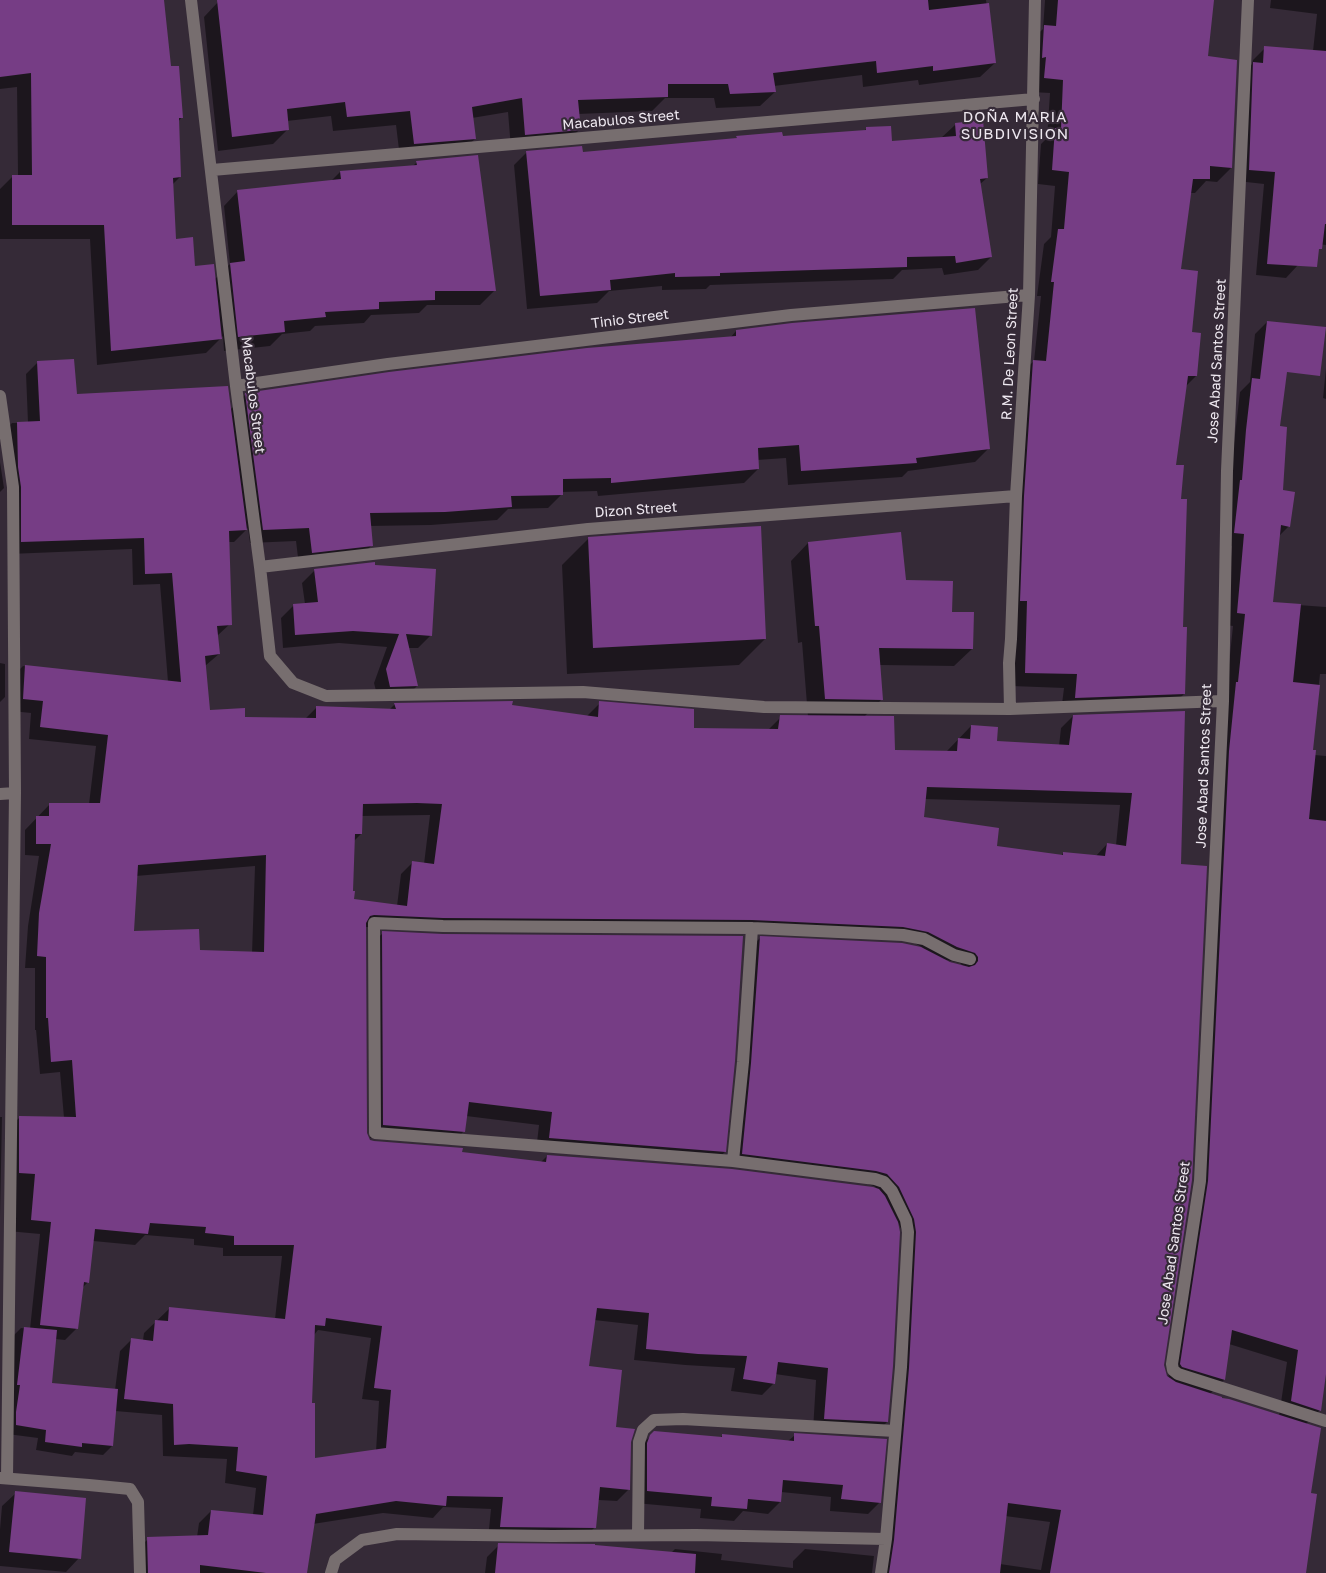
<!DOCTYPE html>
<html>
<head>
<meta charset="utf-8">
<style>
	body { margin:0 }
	canvas { display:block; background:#352a37 }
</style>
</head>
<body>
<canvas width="1326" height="1573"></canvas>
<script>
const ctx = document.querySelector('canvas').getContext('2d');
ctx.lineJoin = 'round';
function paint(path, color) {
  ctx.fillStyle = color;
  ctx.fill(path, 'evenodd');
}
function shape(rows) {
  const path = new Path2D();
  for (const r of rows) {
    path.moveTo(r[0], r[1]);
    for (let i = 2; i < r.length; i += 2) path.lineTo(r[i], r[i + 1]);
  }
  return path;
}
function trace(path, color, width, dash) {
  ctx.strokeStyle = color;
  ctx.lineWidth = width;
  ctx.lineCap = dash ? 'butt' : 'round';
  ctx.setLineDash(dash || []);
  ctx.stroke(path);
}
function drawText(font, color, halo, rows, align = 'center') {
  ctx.font = font + ' "Golos Text",sans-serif';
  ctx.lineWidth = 4.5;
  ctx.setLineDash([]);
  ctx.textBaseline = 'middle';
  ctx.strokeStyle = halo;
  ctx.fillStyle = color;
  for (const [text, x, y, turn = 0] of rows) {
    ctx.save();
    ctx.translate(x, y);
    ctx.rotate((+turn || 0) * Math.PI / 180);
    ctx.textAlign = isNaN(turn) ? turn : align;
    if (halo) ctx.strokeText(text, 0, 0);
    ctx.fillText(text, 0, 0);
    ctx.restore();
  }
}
const shadow = shape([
	[0,0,163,0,170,68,182,117,178,122,180,177,172,185,175,240,194,268,214,280,230,264,224,206,238,191,331,181,340,172,412,167,417,162,495,290,480,305,427,305,419,313,371,315,364,323,315,326,310,331,282,334,270,346,224,351,223,336,206,353,97,365,90,239,0,239,0,189,13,176,18,176,17,87,0,89],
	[233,0,986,0,995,63,980,77,919,85,918,80,863,87,862,75,774,86,775,92,760,106,716,108,714,98,665,98,652,111,578,114,579,130,565,144,511,149,508,112,472,118,475,139,460,153,400,158,396,125,333,131,331,116,287,121,288,129,273,144,218,151,204,17,218,2],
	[1045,0,1207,0,1206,57,1231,168,1217,182,1206,181,1195,193,1190,193,1180,270,1196,376,1186,386,1174,466,1180,500,1184,694,1170,708,1061,712,1064,688,1011,686,1019,375,1034,361,1041,296,1037,296,1044,244,1051,237,1055,186,1038,184,1041,144,1047,138,1050,93,1031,92,1031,40,1043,29],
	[1271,0,1326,0,1326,245,1301,242,1298,265,1286,278,1256,275,1264,184,1237,181,1242,75,1252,64,1253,60,1265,48,1313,51,1317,14,1270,8],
	[955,125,987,178,979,185,991,257,978,270,944,275,942,268,902,270,893,279,710,285,706,289,662,290,662,286,609,291,597,303,527,309,514,165,527,152,582,154,735,139,737,138,782,138,864,131,867,128,890,142,941,138],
	[1267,322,1279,427,1282,491,1289,526,1278,537,1271,603,1326,607,1326,674,1320,674,1312,751,1315,755,1326,756,1326,1367,1320,1410,1306,1424,1296,1573,880,1573,898,1381,902,1231,897,1220,887,1422,875,1434,813,1430,816,1380,775,1374,774,1383,762,1395,731,1391,735,1368,685,1365,634,1360,638,1325,594,1320,588,1367,614,1428,630,1442,629,1489,617,1501,598,1500,595,1527,583,1539,488,1539,491,1509,443,1507,433,1518,383,1513,313,1524,306,1573,136,1573,136,1551,148,1539,197,1537,199,1523,211,1511,253,1515,256,1488,225,1483,227,1459,163,1456,162,1415,115,1411,112,1446,103,1455,75,1452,72,1456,36,1450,38,1438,7,1434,12,1337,21,1328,30,1329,40,1234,7,1231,8,1129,20,1117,64,1118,60,1072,40,1074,36,1030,35,1030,35,968,25,968,28,926,39,856,25,855,25,830,50,804,89,804,96,746,29,739,31,713,11,711,11,678,23,666,168,682,160,584,133,585,132,549,10,554,10,499,0,435,12,423,28,423,26,374,38,362,76,395,230,410,246,394,730,338,736,331,989,448,975,462,908,471,902,477,788,485,786,458,757,460,758,469,744,483,598,496,597,491,562,492,562,494,548,508,508,509,497,520,431,525,370,526,372,545,358,559,299,566,296,541,250,543,248,528,234,542,228,542,230,624,217,636,219,654,205,666,208,711,244,718,305,719,316,708,389,710,395,704,511,706,587,716,600,703,693,729,768,730,781,717,808,717,802,642,798,643,791,561,808,543,905,582,950,613,972,649,954,666,879,665,882,699,864,717,894,751,947,751,971,726,996,742,1059,746,1061,728,1073,716,1184,712,1163,1363,1164,1372,1168,1379,1196,1195,1226,693,1233,626,1225,625,1232,546,1222,545,1240,392,1250,382,1255,334],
	[924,799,1120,805,1116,845,1107,844,1095,857,1063,853,1061,856,995,847,923,818],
	[430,815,424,864,413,862,401,874,397,906,353,900,352,892,353,842,361,834,362,816],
	[255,866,252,953,198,951,133,932,136,876],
	[365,927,430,929,739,931,891,938,915,943,923,948,760,938,748,950,730,1166,864,1183,874,1186,878,1190,547,1156,540,1163,370,1141,366,1133],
	[942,959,960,963,964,967],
	[145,1235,194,1239,194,1245,223,1248,223,1256,282,1256,275,1319,170,1308,144,1333,143,1340,132,1339,120,1351,115,1390,51,1384,55,1339,65,1340,77,1328,82,1288,88,1282,93,1241,135,1245],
	[318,1330,371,1338,362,1399,379,1401,376,1451,314,1460,311,1404,314,1335],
	[1229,1344,1287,1362,1279,1416,1221,1399,1210,1394,1224,1380],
	[1005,1516,1050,1522,1041,1570,1000,1564],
	[1326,368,1326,399,1323,398],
	[0,462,4,488,0,492],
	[589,538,765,639,739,665,567,674,562,565],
	[315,570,431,635,418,648,408,648,417,686,404,699,378,699,374,683,387,647,339,643,283,648,281,618,294,605,305,604,302,583],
	[0,663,5,664,5,697,0,702],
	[383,933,725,1152,711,1165,536,1151,539,1125,466,1116,464,1131,451,1145,370,1138,369,946],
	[0,1117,2,1117,0,1218],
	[655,1432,720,1438,722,1436,788,1441,795,1435,880,1502,868,1514,830,1511,831,1497,781,1492,780,1502,768,1514,743,1511,734,1521,700,1518,701,1509,635,1503,638,1448],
	[16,1493,79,1558,66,1572,0,1566,0,1529,2,1506],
	[499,1545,671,1553,675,1549,722,1554,721,1560,793,1568,793,1561,805,1549,874,1556,872,1573,485,1573,487,1557]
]);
const building = shape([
	[0,0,164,0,171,66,179,66,183,118,179,118,181,177,173,178,176,239,193,237,195,266,214,264,222,339,111,351,104,225,12,225,12,175,32,175,31,73,0,77],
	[217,0,928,0,929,10,989,3,996,63,933,71,933,66,877,73,876,61,773,73,776,92,730,94,728,84,668,84,668,97,578,100,581,130,525,135,522,98,472,107,476,139,414,144,410,111,347,117,345,102,287,109,289,130,232,137],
	[1058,0,1214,0,1208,56,1237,60,1232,168,1210,166,1210,179,1193,179,1181,269,1198,271,1192,332,1201,333,1197,376,1188,376,1176,465,1184,465,1181,499,1187,499,1183,627,1187,627,1185,694,1075,698,1077,674,1025,673,1027,601,1020,601,1024,496,1033,360,1046,361,1054,282,1051,282,1058,229,1064,229,1069,172,1052,170,1055,128,1061,129,1063,80,1044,78,1046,57,1042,58,1044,25,1056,26],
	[1264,46,1326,51,1326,224,1325,224,1322,249,1319,249,1317,267,1267,264,1275,172,1249,170,1253,62,1263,63],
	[983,120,988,178,980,179,992,257,956,263,955,256,907,257,907,267,720,273,720,276,675,277,675,273,610,280,611,290,540,296,526,151,582,146,583,152,737,138,736,136,782,132,783,136,866,130,866,127,891,126,892,141,956,136,955,123],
	[478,155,496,291,435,291,435,300,379,302,379,309,325,312,326,317,284,321,285,332,238,337,230,263,245,261,237,190,341,179,340,171,417,165,416,161],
	[975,308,990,449,916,458,917,463,801,471,799,445,758,448,759,469,611,483,611,478,563,479,563,495,511,496,512,507,445,512,370,513,373,546,312,553,309,528,263,530,245,393,389,372,587,348,736,336,736,330,792,323],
	[1267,321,1326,327,1320,376,1287,372,1280,426,1287,427,1283,490,1295,492,1290,527,1281,525,1273,602,1301,604,1293,682,1320,685,1313,750,1316,750,1309,819,1326,821,1326,1374,1321,1411,1291,1401,1298,1350,1232,1330,1225,1380,1182,1367,1180,1364,1208,1181,1229,751,1236,682,1238,682,1245,614,1237,613,1244,534,1234,533,1240,480,1242,480,1246,430,1252,378,1260,379],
	[74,359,77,394,228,386,247,530,229,531,232,625,217,626,220,654,205,656,210,710,245,708,245,717,316,718,316,706,396,709,394,703,513,701,512,705,598,717,599,701,694,709,694,728,778,729,780,715,894,716,895,750,957,751,958,738,970,739,971,725,998,727,997,741,1069,745,1073,715,1185,711,1181,864,1207,866,1192,1180,1164,1365,1167,1376,1176,1382,1222,1397,1222,1398,1229,1399,1321,1428,1311,1493,1317,1494,1306,1573,1050,1573,1061,1510,1008,1503,1000,1573,889,1573,894,1540,909,1368,916,1232,914,1219,899,1187,887,1174,876,1171,742,1154,751,1063,760,936,902,943,921,947,950,962,969,967,975,965,978,961,978,957,975,953,957,947,928,932,903,927,752,920,443,918,374,915,370,916,366,923,367,1133,370,1140,374,1141,463,1148,462,1152,546,1162,547,1155,732,1169,873,1187,879,1189,885,1196,898,1222,900,1232,893,1366,888,1422,824,1419,828,1368,778,1362,775,1384,743,1379,747,1356,698,1354,646,1349,649,1313,597,1308,589,1366,622,1370,616,1427,635,1429,631,1442,630,1490,600,1487,596,1528,500,1527,503,1497,447,1496,446,1506,396,1501,316,1514,307,1573,266,1573,200,1565,200,1573,148,1573,147,1537,208,1535,211,1510,263,1515,267,1476,236,1471,238,1447,189,1444,174,1445,173,1404,124,1399,131,1338,153,1341,155,1320,168,1321,169,1307,285,1319,294,1245,234,1245,234,1236,205,1233,206,1227,150,1223,148,1234,95,1229,89,1283,84,1282,78,1329,40,1325,51,1222,31,1220,35,1174,19,1173,19,1116,76,1117,72,1060,51,1062,48,1018,46,1018,46,957,37,956,39,913,51,844,36,844,36,816,49,816,49,803,100,803,108,735,40,727,43,701,23,699,25,665,181,682,172,573,145,574,144,538,21,542,21,487,18,467,17,422,40,421,37,361],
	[927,787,1132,793,1126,846,1107,843,1105,856,1063,852,1063,855,997,846,999,828,924,817],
	[417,803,442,804,434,864,412,861,407,906,354,899,355,891,353,891,355,834,362,834,363,804],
	[266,855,264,952,200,950,199,929,134,931,138,865],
	[326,1318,382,1326,374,1388,391,1390,386,1448,315,1458,315,1403,312,1403,315,1325,325,1326],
	[761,526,766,639,593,648,588,537,687,530],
	[901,532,906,580,953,581,952,612,974,612,973,649,879,648,883,700,825,699,819,626,815,626,808,542],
	[375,562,375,565,436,569,432,636,406,634,418,686,390,687,386,669,399,634,353,631,295,635,293,604,318,602,314,569],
	[382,931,443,934,743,936,735,1061,726,1152,549,1138,552,1112,469,1102,465,1132,383,1125],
	[24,1327,57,1330,52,1383,118,1389,113,1446,82,1443,82,1447,45,1442,46,1430,16,1425,16,1412,20,1385,17,1385],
	[654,1431,722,1437,722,1434,794,1441,794,1433,887,1439,881,1503,841,1499,843,1485,783,1480,781,1502,748,1499,747,1509,711,1506,712,1497,647,1491,647,1443,650,1435],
	[15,1491,86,1498,81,1559,9,1552],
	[498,1543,595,1544,595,1545,696,1554,695,1573,495,1573]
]);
const street = shape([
	[191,0,236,386,260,567,270,656,293,683,326,696,583,692,764,707,1010,709,1223,701],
	[1248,0,1227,471,1223,701,1200,1181,1172,1364,1173,1370,1178,1374,1326,1421],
	[212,170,1034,99],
	[236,386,388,364,791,315,1029,295],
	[0,396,13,487,15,793,7,1478],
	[260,567,588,529,1016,496],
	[1010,709,1009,663,1011,639,1016,496,1029,295,1035,0],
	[0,794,15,793],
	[733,1161,743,1062,752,928],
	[0,1478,89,1485,130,1489,138,1502,140,1573],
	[638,1535,639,1442,643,1430,654,1420,683,1419,895,1431],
	[331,1573,335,1560,362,1540,397,1534,552,1536,696,1535,886,1539],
	[881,1573,886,1539,901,1367,908,1232,906,1220,892,1191,884,1182,875,1179,733,1161,375,1133,374,923,443,926,752,928,903,935,924,939,954,955,970,959]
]);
const streetNames = [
	["Macabulos Street",621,120,-5],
	["Tinio Street",630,319,-7],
	["R.M. De Leon Street",1010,354,-87],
	["Jose Abad Santos Street",1217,361,-87],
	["Macabulos Street",253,395,83],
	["Dizon Street",636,510,-4],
	["Jose Abad Santos Street",1204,766,-88],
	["Jose Abad Santos Street",1174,1243,-82]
];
const neighbourhoodNames = [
	["DOÑA MARIA",1015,117],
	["SUBDIVISION",1015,134]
];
paint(shadow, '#0007');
paint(building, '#763d85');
trace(street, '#776e6f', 12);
drawText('14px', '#eee8f0', '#352a37', streetNames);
ctx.letterSpacing = '1px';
drawText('15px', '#eee8f0', '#352a37', neighbourhoodNames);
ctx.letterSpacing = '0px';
</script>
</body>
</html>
